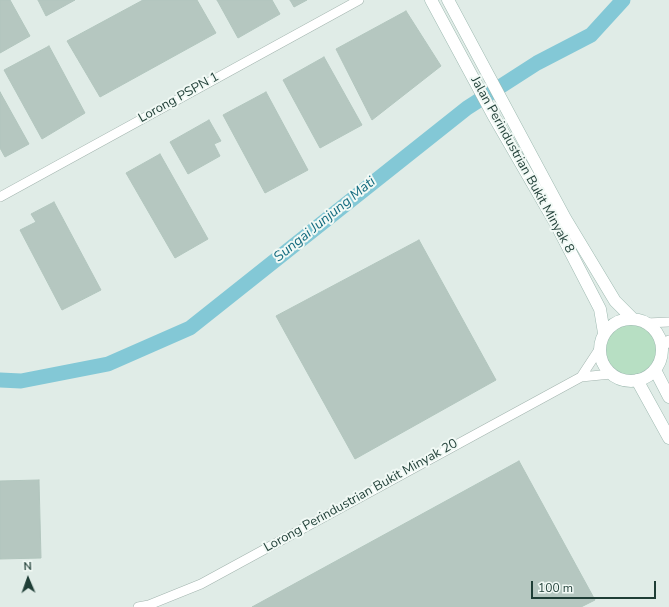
<!DOCTYPE html>
<html>
<head>
<meta charset="utf-8">
<style>
	body { margin:0 }
	#map { position:relative; width:669px; height:607px; overflow:hidden; background:#e0ece7; font-family:"Nunito Sans",sans-serif }
	canvas { display:block }
	.north { position:absolute; left:8px; top:559px; width:40px; height:40px; -webkit-text-stroke:3px #f1f9f5; paint-order:stroke; rotate:358deg; font-size:11px; font-weight:700; line-height:16px; text-align:center; color:#1f3e36 }
	.north::after { content:''; display:block; margin:auto; width:14px; height:18px; background:#1f3e36; clip-path:polygon(50% 0,100% 100%,50% 72%,0 100%) }
	.scale { position:absolute; left:531px; top:581px; width:125px; height:18px; box-sizing:border-box; border:2px solid #1f3e36; border-top:0; padding-left:5px; font-size:12px; line-height:14px; white-space:nowrap; color:#1f3e36; -webkit-text-stroke:3px #f1f9f5; paint-order:stroke }
</style>
</head>
<body>
<div id="map">
<canvas width="669" height="607"></canvas>
<div class="north">N</div>
<div class="scale">100 m</div>
</div>
<script>
const ctx = document.querySelector('canvas').getContext('2d');
ctx.lineJoin = 'round';
function paint(path, color) {
  ctx.fillStyle = color;
  ctx.fill(path, 'evenodd');
}
function shape(rows) {
  const path = new Path2D();
  for (const r of rows) {
    if (r.length === 3) {
      path.moveTo(r[0] + r[2], r[1]);
      path.arc(r[0], r[1], r[2], 0, 2 * Math.PI);
      continue;
    }
    path.moveTo(r[0], r[1]);
    for (let i = 2; i < r.length; i += 2) path.lineTo(r[i], r[i + 1]);
  }
  return path;
}
function trace(path, color, width, dash) {
  ctx.strokeStyle = color;
  ctx.lineWidth = width;
  ctx.lineCap = dash ? 'butt' : 'round';
  ctx.setLineDash(dash || []);
  ctx.stroke(path);
}
function drawText(font, color, halo, rows, align = 'center') {
  ctx.font = font + ' "Nunito Sans",sans-serif';
  ctx.lineWidth = 4;
  ctx.setLineDash([]);
  ctx.textBaseline = 'middle';
  ctx.strokeStyle = halo;
  ctx.fillStyle = color;
  for (const [text, x, y, turn = 0] of rows) {
    ctx.save();
    ctx.translate(x, y);
    ctx.rotate((+turn || 0) * Math.PI / 180);
    ctx.textAlign = isNaN(turn) ? turn : align;
    if (halo) ctx.strokeText(text, 0, 0);
    ctx.fillText(text, 0, 0);
    ctx.restore();
  }
}
const green = shape([
	[631,350,28]
]);
const river = shape([
	[0,380,21,381,108,364,190,328,467,108,537,63,591,35,623,0]
]);
const building = shape([
	[0,0,10,0,30,36,0,53,0,0],
	[38,0,75,0,46,16,38,0],
	[143,0,197,0,216,33,100,97,67,41,143,0],
	[217,0,272,0,280,14,238,38,217,0],
	[290,0,307,0,294,7,290,0],
	[406,11,441,66,372,120,336,49,406,11],
	[49,46,85,113,42,139,4,70,49,46],
	[324,57,362,125,320,148,283,80,324,57],
	[0,92,29,144,5,157,0,148,0,92],
	[266,92,308,170,265,193,223,115,266,92],
	[209,120,221,141,214,144,220,156,188,174,170,142,209,120],
	[160,154,208,239,175,258,126,173,160,154],
	[54,202,101,290,62,310,20,230,36,222,31,214,54,202],
	[419,240,496,380,355,459,276,316,419,240],
	[519,461,595,600,581,607,252,607,519,461],
	[39,480,41,558,0,559,0,481,39,480]
]);
const street = shape([
	[0,197,359,0],
	[647,323,669,322],
	[662,349,669,340],
	[581,377,600,348],
	[138,607,149,605,201,584,581,377,611,374]
]);
const secondary = shape([
	[431,0,493,115,556,224,600,309,604,333],
	[448,0,565,218,615,301,632,318],
	[631,350,31],
	[655,370,669,397],
	[637,380,669,438]
]);
const streetNames = [
	["Lorong PSPN 1",179,98,-29],
	["Jalan Perindustrian Bukit Minyak 8",522,165,61],
	["Lorong Perindustrian Bukit Minyak 20",361,496,-29]
];
const waterNames = [
	["Sungai Junjung Mati",325,220,-39]
];
paint(green, '#b7dfc3');
trace(river, '#83c8d6', 15);
paint(building, '#b5c7c0');
trace(building, '#b2c6be', 1);
trace(street, '#a2b4ae', 10);
trace(secondary, '#9db9b0', 13);
trace(street, '#fff', 9);
trace(secondary, '#fff', 12);
drawText('13px', '#1f3e36', '#f1f9f5', streetNames);
drawText('italic 14px', '#146b7f', '#f1f9f5', waterNames);
</script>
</body>
</html>
